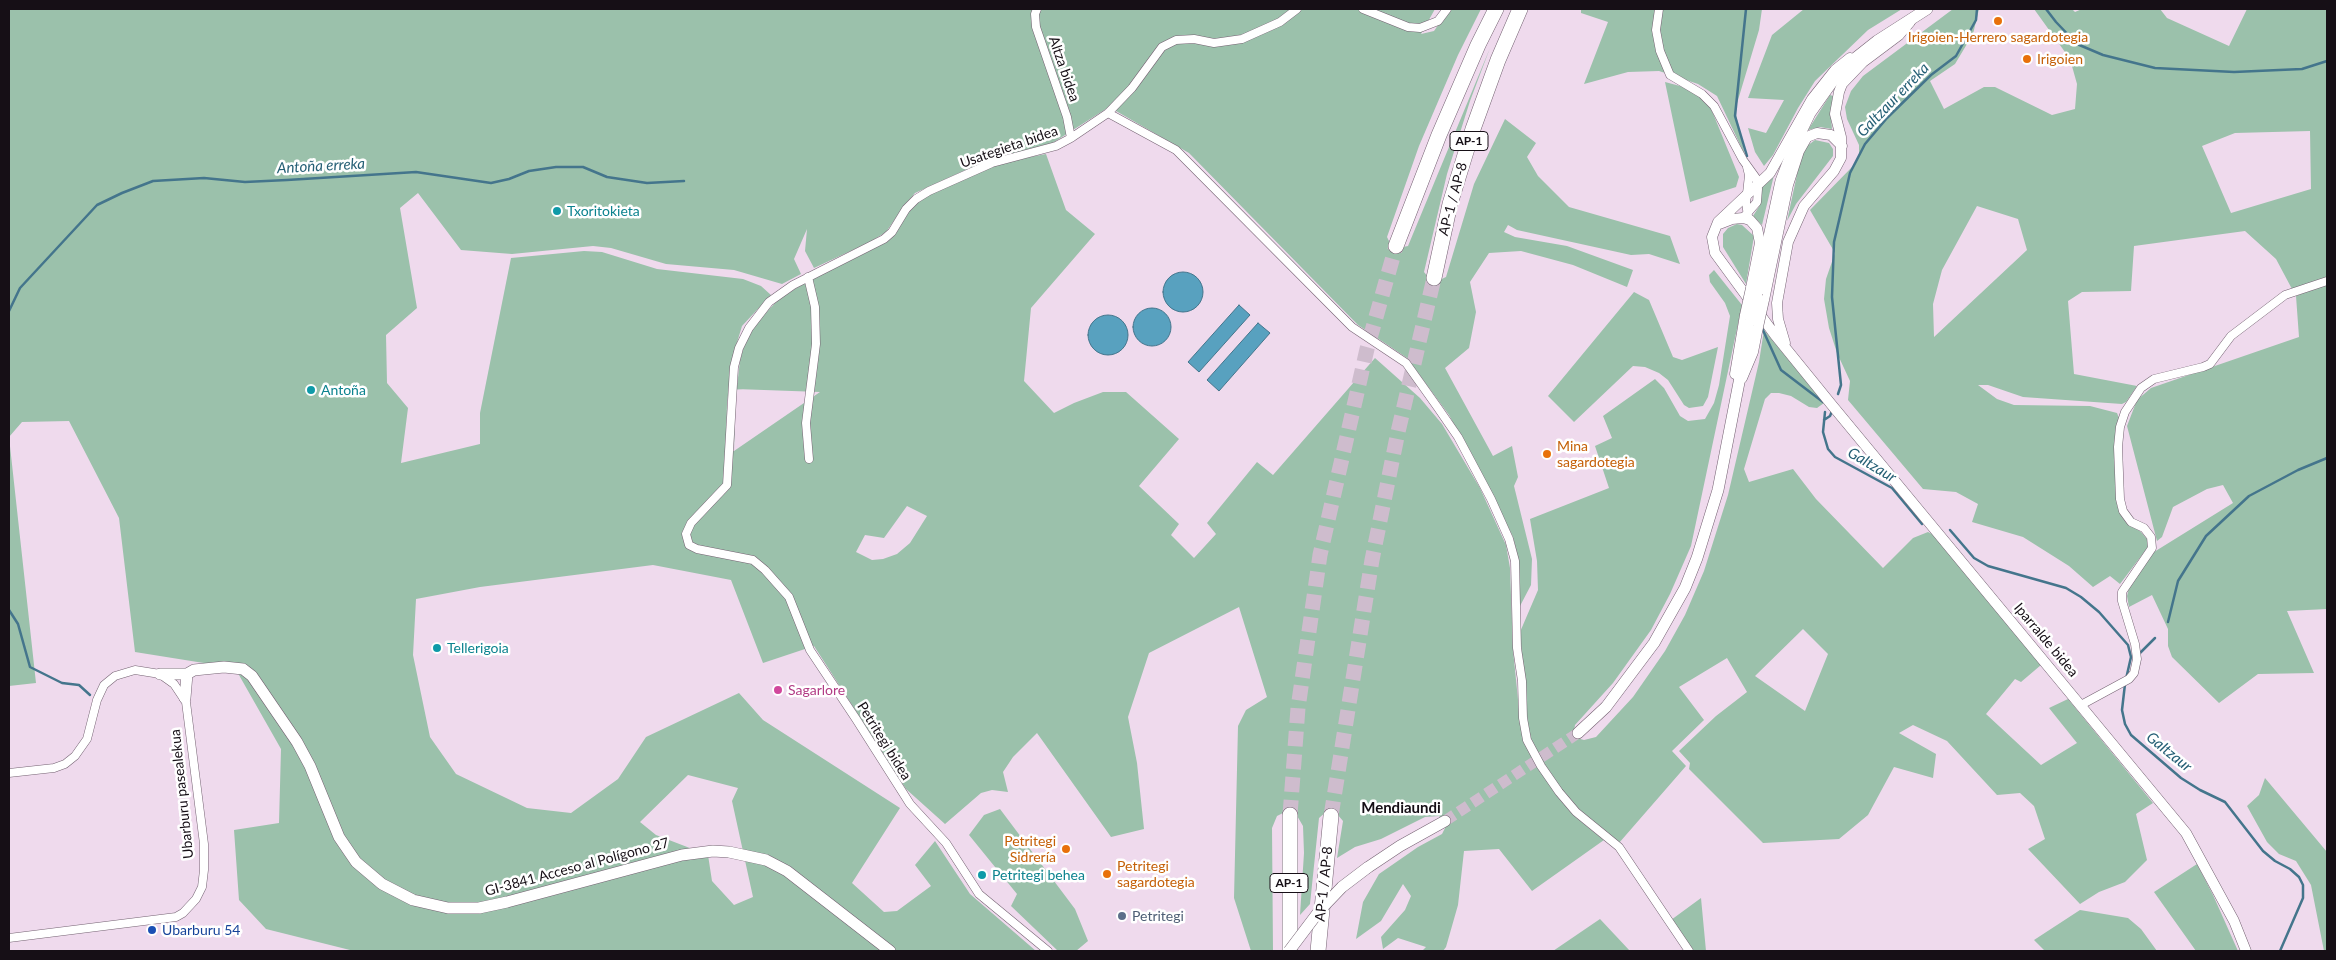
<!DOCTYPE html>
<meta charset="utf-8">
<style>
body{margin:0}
#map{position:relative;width:2336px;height:960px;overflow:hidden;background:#efdaed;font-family:Lato,sans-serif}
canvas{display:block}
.frame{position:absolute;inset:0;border:10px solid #160f16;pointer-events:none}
</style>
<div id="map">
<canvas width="2336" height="960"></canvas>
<div class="frame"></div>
</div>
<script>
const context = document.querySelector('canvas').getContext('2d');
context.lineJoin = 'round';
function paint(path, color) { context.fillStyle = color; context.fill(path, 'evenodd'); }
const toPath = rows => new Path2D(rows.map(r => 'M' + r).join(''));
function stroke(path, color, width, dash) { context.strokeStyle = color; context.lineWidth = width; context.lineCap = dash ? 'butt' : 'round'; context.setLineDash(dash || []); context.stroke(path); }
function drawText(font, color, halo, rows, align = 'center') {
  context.font = font + ' Lato,sans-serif'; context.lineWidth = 5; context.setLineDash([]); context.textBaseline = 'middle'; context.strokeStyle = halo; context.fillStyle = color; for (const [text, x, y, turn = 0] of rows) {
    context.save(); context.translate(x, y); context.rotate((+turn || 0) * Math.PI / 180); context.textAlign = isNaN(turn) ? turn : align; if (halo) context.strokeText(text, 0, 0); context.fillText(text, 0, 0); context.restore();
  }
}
const green = toPath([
 [9,9,1435,9,1421,34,1434,31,1449,9,1481,9,1458,55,1419,146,1387,237,1393,249,1408,246,1490,48,1470,101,1447,174,1424,272,1433,283,1446,277,1474,184,1505,119,1536,143,1527,157,1538,176,1569,207,1670,236,1680,264,1649,254,1631,255,1517,230,1508,225,1504,232,1515,237,1567,246,1633,270,1627,287,1573,265,1521,251,1489,253,1470,282,1476,312,1469,348,1445,368,1493,456,1512,446,1518,477,1514,486,1532,559,1531,585,1520,606,1519,562,1513,537,1449,415,1407,358,1358,325,1189,153,1109,107,1051,144,990,159,915,193,902,209,886,232,870,242,814,268,805,251,807,229,794,259,801,274,782,284,734,270,666,264,611,248,593,246,512,254,461,250,418,193,400,208,417,308,386,335,387,383,408,408,401,463,480,444,480,413,511,258,584,251,602,252,657,269,743,279,761,286,771,295,742,326,732,359,727,404,726,452,734,451,733,422,740,360,746,339,757,322,778,300,801,285,878,245,918,201,931,193,1003,162,1046,154,1066,210,1095,234,1031,308,1024,381,1054,413,1074,403,1103,392,1126,392,1179,439,1139,486,1179,524,1171,535,1194,558,1216,534,1207,523,1257,462,1273,475,1375,358,1420,398,1442,424,1480,488,1506,545,1510,568,1513,650,1520,719,1564,802,1583,823,1604,840,1532,891,1499,849,1464,851,1458,905,1446,947,1443,951,1422,951,1426,947,1398,938,1383,949,1381,937,1405,910,1411,896,1403,884,1381,921,1356,939,1363,902,1379,874,1418,847,1442,834,1447,824,1439,816,1425,817,1381,839,1355,847,1337,858,1343,821,1337,814,1326,812,1319,818,1310,904,1300,915,1304,853,1303,826,1296,814,1285,812,1277,816,1272,828,1273,951,1251,951,1234,898,1238,726,1246,710,1267,697,1239,607,1149,653,1128,717,1137,763,1144,829,1111,837,1037,733,1013,757,1003,772,1008,792,992,790,981,793,945,824,906,789,814,646,763,663,731,580,653,565,480,587,416,599,413,655,430,737,456,774,527,808,571,813,618,779,646,737,739,693,763,720,900,808,852,883,884,912,897,911,931,886,915,865,935,841,970,894,1036,951,354,951,266,929,239,900,234,830,279,823,281,749,235,668,135,652,119,518,69,421,22,422,9,437,36,683,9,686],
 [736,389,820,392,734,451],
 [907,506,927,516,910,543,897,554,883,559,872,560,856,552,865,535,884,538],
 [688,775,738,788,732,801,753,897,734,905,712,881,708,855,656,835,640,822],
 [1581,9,1762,9,1759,30,1735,110,1745,155,1717,96,1698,84,1659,71,1628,72,1584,84,1608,22,1581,13],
 [1804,9,1902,9,1868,30,1815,81,1798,108,1773,155,1764,166,1755,152,1748,128,1766,133,1784,100,1748,98,1772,35],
 [1953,9,1979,9,1973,34,1955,64,1930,81,1944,109,1984,87,1995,87,2052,115,2075,109,2077,84,2070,59,2034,9,2072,9,2075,12,2082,9,2160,9,2167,18,2229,46,2247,9,2327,9,2327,277,2315,283,2292,289,2276,259,2245,231,2134,246,2131,291,2082,292,2068,301,2074,374,2137,386,2126,402,2122,404,2023,397,1988,385,1978,385,1997,399,2014,405,2090,406,2117,413,2119,418,2116,456,2117,505,2121,515,2129,525,2140,531,2147,539,2148,547,2120,584,2110,576,2093,587,2069,566,2023,537,1972,522,1978,504,1956,492,1923,489,1848,400,1850,381,1837,353,1829,328,1824,299,1826,279,1835,253,1810,210,1853,166,1859,155,1859,145,1847,119,1845,107,1851,91,1863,76],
 [2310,131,2311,189,2231,213,2202,146,2235,133],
 [1977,206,2018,219,2027,250,1934,337,1933,304,1942,270],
 [1665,82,1680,86,1696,93,1710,106,1739,177,1736,187,1690,202],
 [1830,95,1833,96,1831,118,1832,129,1820,127,1808,130],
 [1815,140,1829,143,1833,149,1833,156,1796,204,1787,221,1801,156,1807,146],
 [1774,175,1762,225,1753,216,1760,205,1762,187],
 [1737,224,1742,225,1754,236,1746,284,1723,247,1723,234,1728,228],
 [1714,270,1742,305,1691,546,1670,594,1651,630,1613,683,1575,725,1573,737,1584,740,1596,737,1633,697,1665,651,1685,615,1704,571,1728,495,1759,362,1764,330,1824,403,1817,408,1809,407,1791,396,1779,393,1771,393,1765,399,1744,469,1749,482,1793,469,1816,499,1883,568,1913,538,1928,532,1934,535,2041,665,2021,682,2015,679,1986,714,2041,765,2077,743,2049,708,2068,699,2153,803,2136,814,2147,860,2125,882,2099,892,2080,904,2028,849,2045,839,2034,806,2020,793,1997,795,1947,741,1913,725,1899,733,1936,754,1933,778,1894,767,1868,815,1839,839,1763,843,1689,769,1690,763,1679,751,1716,716,1747,692,1727,658,1679,687,1704,720,1672,751,1686,766,1619,843,1580,811,1561,790,1543,763,1532,743,1528,727,1520,632,1538,590,1537,561,1530,519,1609,488,1595,446,1612,438,1603,416,1655,379,1664,388,1680,416,1688,421,1705,419,1714,403,1719,385,1730,316,1725,303,1710,282,1709,275],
 [1803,629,1828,654,1805,711,1755,676],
 [2327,283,2327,609,2287,611,2314,673,2258,674,2219,703,2172,657,2168,646,2168,629,2152,595,2129,607,2127,596,2129,588,2154,552,2233,503,2223,485,2207,489,2173,507,2162,537,2157,541,2127,426,2137,400,2151,388,2299,337,2296,296],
 [1634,292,1649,300,1673,357,1682,360,1718,347,1708,397,1703,406,1689,408,1684,405,1668,380,1659,373,1645,367,1633,366,1574,422,1548,396],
 [2265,778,2327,852,2327,951,2324,951,2311,885,2296,861,2279,854,2267,842,2247,806,2259,795],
 [1000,809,1075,909,1088,941,1076,951,1058,951,1011,906,1017,894,969,835,984,815],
 [2197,864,2213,895,2238,951,2196,951,2154,892],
 [1701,898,1706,951,1694,951,1671,920],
 [2080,910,2128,918,2141,929,2157,951,2045,951,2034,940],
 [1600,919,1630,951,1552,951,1553,951]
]);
const water = toPath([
 '1163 292a20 20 0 1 1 40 0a20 20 0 1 1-40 0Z',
 [1239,305,1250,315,1199,372,1188,362,1239,305],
 '1133 327a19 19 0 1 1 38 0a19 19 0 1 1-38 0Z',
 '1088 335a20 20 0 1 1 40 0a20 20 0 1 1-40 0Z',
 [1258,323,1270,333,1219,391,1207,380,1258,323]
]);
const stream = toPath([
 [1746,9,1735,116,1747,156],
 [2046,9,2056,22,2077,44,2103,55,2155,68,2234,72,2302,69,2327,61],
 [9,311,20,288,97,205,122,193,153,181,204,178,245,182,287,180,416,172,491,183,509,179,529,171,556,167,583,167,607,177,647,183,684,181],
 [1762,328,1781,370,1823,402],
 [1838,394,1841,385,1832,297,1834,242,1850,173,1865,144,1887,118,1931,75,1956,56,1976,20,1977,9],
 [1825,412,1823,432,1828,449,1835,457,1892,488,1922,524],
 [1824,420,1830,416,1832,411],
 [1950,530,1974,558,1988,566,2066,588,2081,597,2099,612,2128,645,2131,657,2126,679],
 [9,610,18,624,30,667,62,683,79,685,90,695],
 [2168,622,2178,581,2206,536,2249,496,2298,470,2327,458],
 [2140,653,2155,638],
 [2125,684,2122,710,2125,724,2131,735,2181,778,2200,790,2225,802,2263,851,2275,861,2290,869,2299,877,2303,885,2303,898,2280,951]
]);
const secondaryTunnel = toPath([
 [1445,821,1578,733]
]);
const motorwayTunnel = toPath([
 [1290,815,1298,708,1320,555,1367,349,1396,246],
 [1331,816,1372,560,1398,432,1434,278]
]);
const minor = toPath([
 [1037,9,1035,14,1036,27,1067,117,1071,138],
 [1363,9,1408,27,1420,28,1438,21,1447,9],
 [1659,9,1656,30,1660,51,1670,75,1702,94,1714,106,1743,160,1756,178,1758,189,1757,202,1743,218],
 [1108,113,1176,150,1352,327,1406,363,1438,408,1458,437,1491,499,1509,539,1515,561,1517,648,1522,681,1523,718,1527,740,1541,766,1559,792,1576,812,1619,847,1689,951],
 [1747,167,1749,175,1746,203,1748,216],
 [808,277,815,307,816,344,806,423,809,459],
 [2081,705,2129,679,2134,673,2137,659,2135,644,2122,601,2122,592,2152,548,2151,537,2144,528,2131,522,2123,511,2120,499,2118,447,2120,427,2125,412,2141,388,2154,379,2203,367,2210,364,2231,336,2285,295,2327,281],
 [9,773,54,768,65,764,75,756,87,739,97,700,104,685,115,676,135,670,160,674,174,684,186,702,204,844,204,870,202,887,196,899,183,913,176,917,9,938],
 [1048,951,979,894,946,843,910,804,856,719,810,650,789,597,765,570,753,560,697,549,689,545,686,534,691,523,727,485,734,367,739,348,749,328,769,302,793,285,884,239,892,232,906,209,916,199,929,191,992,163,1056,146,1071,138,1108,113,1132,88,1162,47,1176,40,1194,39,1214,43,1242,39,1280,22,1297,9]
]);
const tertiary = toPath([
 [1850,58,1835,70,1812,99,1770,173,1718,222,1712,237,1715,253,1775,335,1831,404,2186,833,2234,921,2246,951],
 [1719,224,1732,219,1743,218,1750,220,1757,228,1760,243,1751,288],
 [1764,300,1788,185,1799,151,1807,137,1817,133,1831,135,1842,146],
 [1785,343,1778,319,1777,303,1788,242,1804,206,1834,171,1841,158,1841,137,1835,114,1839,92,1842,84,1863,62,1899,35,1910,22],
 [1735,374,1745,315],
 [1742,378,1753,352,1758,327]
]);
const secondary = toPath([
 [1757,293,1781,181,1795,144,1810,113,1832,82,1853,60,1877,41,1927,9],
 [160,674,187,674,194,670,224,667,243,669,252,676,297,742,310,766,339,837,356,862,382,884,413,900,448,908,479,908,507,902,682,855,713,851,729,852,766,860,787,871,890,951],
 [185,698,187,674],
 [1578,733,1606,707,1654,643,1685,588,1697,558,1718,490,1751,321],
 [1367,868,1400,846,1445,821]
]);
const motorway = toPath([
 [1396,246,1439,135,1478,45,1496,9],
 [1434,278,1450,204,1473,129,1498,60,1520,9],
 [1290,815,1290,951],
 [1318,951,1331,816]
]);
const tertiaryBridge = toPath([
 [1745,315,1751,288],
 [1758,327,1764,300]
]);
const secondaryBridge = toPath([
 [1751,321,1757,293],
 [1289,951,1320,910,1342,887,1367,868]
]);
const markers = [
 [1998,21,5,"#e8710a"],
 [2027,59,5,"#e8710a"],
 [557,211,5,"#0f9aa8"],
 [311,390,5,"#0f9aa8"],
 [1547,454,5,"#e8710a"],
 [437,648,5,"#0f9aa8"],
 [778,690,5,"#d1479c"],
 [1066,849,5,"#e8710a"],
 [1107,874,5,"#e8710a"],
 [982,875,5,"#0f9aa8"],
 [1122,916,5,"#5c6f8a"],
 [152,930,5,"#1a4fb4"]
];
const shields = [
 [1469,141,38],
 [1289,883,38]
];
const shieldNames = [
 ["AP-1",1469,141],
 ["AP-1",1289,883]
];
const foodNames = [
 ["Irigoien-Herrero sagardotegia",1998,37,"center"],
 ["Irigoien",2037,59],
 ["Mina",1557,446],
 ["sagardotegia",1557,462],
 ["Petritegi",1056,841,"right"],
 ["Sidrería",1056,857,"right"],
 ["Petritegi",1117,866],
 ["sagardotegia",1117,882]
];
const streetNames = [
 ["Altza bidea",1064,69,71],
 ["Usategieta bidea",1009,147,-19],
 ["AP-1 / AP-8",1453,199,-75],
 ["Iparralde bidea",2046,640,50],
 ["Petritegi bidea",884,741,58],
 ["Ubarburu pasealekua",182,794,-96],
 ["GI-3841 Acceso al Polígono 27",577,867,-15],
 ["AP-1 / AP-8",1324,884,-84]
];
const cultureNames = [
 ["Txoritokieta",567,211],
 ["Antoña",321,390],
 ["Tellerigoia",447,648],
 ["Petritegi behea",992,875]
];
const hotelNames = [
 ["Sagarlore",788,690]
];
const serviceNames = [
 ["Petritegi",1132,916]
];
const transitNames = [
 ["Ubarburu 54",162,930]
];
const waterNames = [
 ["Galtzaur erreka",1893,100,-46],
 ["Antoña erreka",321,166,-3],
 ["Galtzaur",1872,465,31],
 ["Galtzaur",2169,752,39]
];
const neighbourhoodNames = [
 ["Mendiaundi",1401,808]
];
paint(green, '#9bc1ab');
paint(water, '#58a1bf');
stroke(water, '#44758c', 1);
stroke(stream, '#44758c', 2.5);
stroke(secondaryTunnel, '#cebccd', 11, [11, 5.5]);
stroke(motorwayTunnel, '#cebccd', 15, [15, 8]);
stroke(minor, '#746272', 9);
stroke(tertiary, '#746272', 11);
stroke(secondary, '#746272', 12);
stroke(motorway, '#746272', 16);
stroke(minor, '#fff', 8);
stroke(tertiary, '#fff', 10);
stroke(secondary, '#fff', 11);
stroke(motorway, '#fff', 15);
stroke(tertiaryBridge, '#746272', 11, []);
stroke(secondaryBridge, '#746272', 12, []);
stroke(tertiaryBridge, '#fff', 10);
stroke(secondaryBridge, '#fff', 11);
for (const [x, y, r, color] of markers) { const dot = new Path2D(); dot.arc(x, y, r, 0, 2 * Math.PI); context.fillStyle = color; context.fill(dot); stroke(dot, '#fff', 2); }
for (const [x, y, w] of shields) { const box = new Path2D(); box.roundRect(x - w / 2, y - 9.5, w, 19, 4); context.fillStyle = '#fff'; context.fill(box); stroke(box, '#160f16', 1); }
drawText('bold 12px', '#160f16', null, shieldNames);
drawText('14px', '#c56008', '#fff', foodNames, 'left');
drawText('14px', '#160f16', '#fff', streetNames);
drawText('14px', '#0d838f', '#fff', cultureNames, 'left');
drawText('14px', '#b23c85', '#fff', hotelNames, 'left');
drawText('14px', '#4e5e75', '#fff', serviceNames, 'left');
drawText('14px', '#164399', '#fff', transitNames, 'left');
drawText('italic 15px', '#255f75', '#fff', waterNames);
drawText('bold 15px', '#160f16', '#fff', neighbourhoodNames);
</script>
